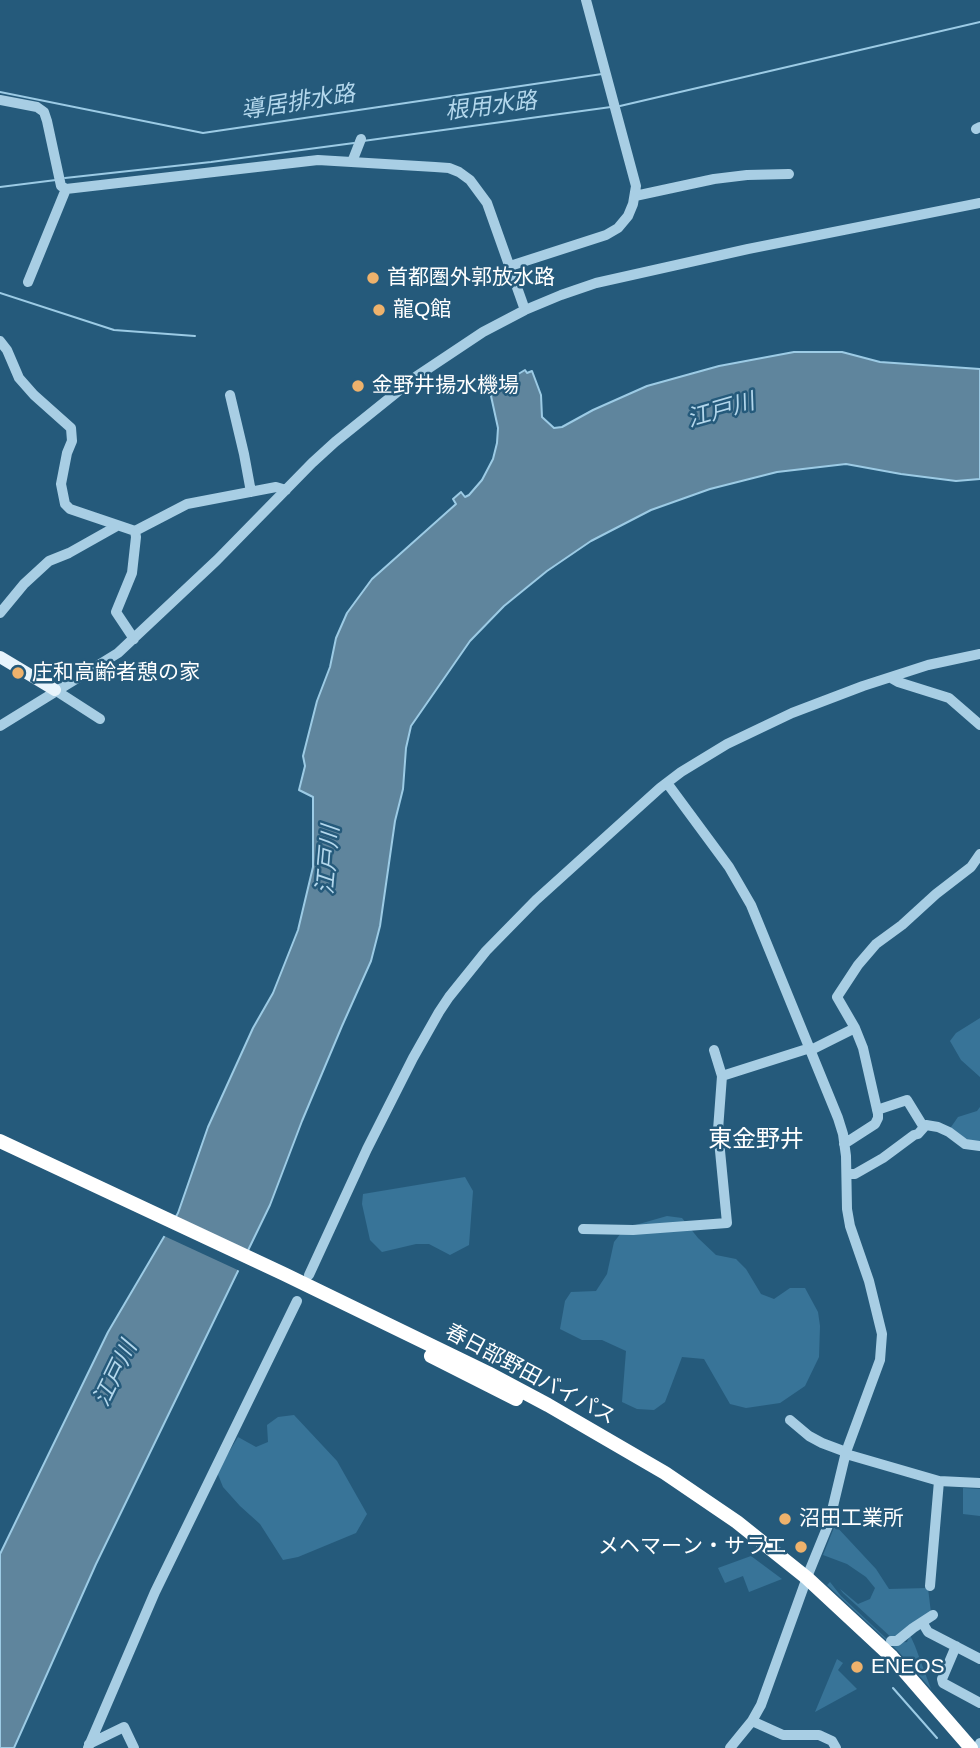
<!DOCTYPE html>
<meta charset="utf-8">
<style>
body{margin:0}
canvas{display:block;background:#255a7b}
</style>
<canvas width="980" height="1748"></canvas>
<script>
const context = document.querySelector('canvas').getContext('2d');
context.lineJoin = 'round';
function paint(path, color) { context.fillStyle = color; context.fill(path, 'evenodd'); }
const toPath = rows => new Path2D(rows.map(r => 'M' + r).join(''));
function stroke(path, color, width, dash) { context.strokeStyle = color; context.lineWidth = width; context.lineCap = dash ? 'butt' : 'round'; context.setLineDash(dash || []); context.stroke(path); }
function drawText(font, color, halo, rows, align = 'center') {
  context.font = font + ' Arial,"Noto Sans JP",sans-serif'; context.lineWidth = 5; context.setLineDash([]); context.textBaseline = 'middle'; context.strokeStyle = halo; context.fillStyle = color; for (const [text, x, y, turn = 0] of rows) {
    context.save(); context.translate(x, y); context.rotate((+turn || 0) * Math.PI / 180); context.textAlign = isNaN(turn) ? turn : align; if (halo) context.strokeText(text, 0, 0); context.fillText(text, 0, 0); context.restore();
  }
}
const green = toPath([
 [980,1018,980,1077,961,1060,950,1041,956,1033],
 [980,1107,980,1144,973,1144,949,1130,958,1117,977,1111],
 [465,1177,473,1191,469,1245,450,1255,429,1244,416,1244,382,1252,370,1240,362,1204,363,1194],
 [667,1216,682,1218,698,1238,716,1255,736,1259,746,1269,761,1294,774,1299,790,1288,805,1288,818,1312,820,1326,819,1357,805,1386,780,1403,746,1408,730,1404,704,1359,682,1357,665,1402,654,1410,637,1409,622,1402,626,1351,602,1340,582,1340,560,1329,565,1301,571,1292,596,1291,607,1274,614,1242,625,1228],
 [294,1415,337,1461,367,1514,356,1533,298,1557,283,1560,260,1524,240,1506,223,1487,217,1472,238,1437,256,1447,268,1442,267,1425,278,1417],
 [963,1488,980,1489,980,1516,963,1514],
 [835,1525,876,1569,889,1589,928,1588,931,1613,893,1639,843,1593,840,1589,858,1604,870,1599,875,1588,866,1577,847,1564,823,1555],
 [751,1556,782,1579,749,1592,743,1576,725,1583,718,1568],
 [830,1582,841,1596,889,1641,894,1643,907,1642,910,1635,915,1646,931,1689,898,1651,827,1585],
 [837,1659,843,1663,838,1670,857,1689,815,1712]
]);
const water = toPath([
 [794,352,842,352,880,362,980,369,980,479,956,481,901,474,846,464,777,472,710,489,651,510,591,541,547,571,504,606,470,641,411,726,406,748,403,789,395,821,380,926,371,961,342,1026,302,1121,270,1205,96,1564,14,1748,0,1748,0,1554,108,1332,178,1213,208,1127,253,1028,273,993,298,930,313,867,313,797,299,790,305,766,303,756,317,701,330,667,336,638,347,613,372,579,456,504,453,499,461,492,465,497,469,495,482,480,493,459,497,443,498,428,491,396,495,393,493,389,525,370,527,373,532,371,541,395,542,417,554,428,562,427,593,410,647,386,719,366,794,352]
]);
const pier = toPath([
 [173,1215,252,1252,242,1272,162,1235]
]);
const stream = toPath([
 [0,92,203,133,602,74],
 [620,106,980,22],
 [363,141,611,107],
 [65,178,211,162,354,143],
 [0,187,56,180],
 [0,293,114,330,195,336],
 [893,1688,937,1738]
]);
const minor = toPath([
 [0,100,37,107,44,112,47,121,61,186,66,189,318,160,435,167,449,168,459,172,470,180,487,203,525,310],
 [976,129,980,127],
 [352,162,361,139],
 [635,196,714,179,747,175,789,174],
 [510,266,606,235,618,228,628,216,633,204,636,186,586,0],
 [28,282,66,189],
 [0,341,7,350,19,378,34,395,71,428,72,441,67,453,61,484,65,504,70,509,135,531,187,504,276,487,286,490],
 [230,395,244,454,251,492],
 [0,613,24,584,49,561,69,553,117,526],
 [134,639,116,612,132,573,136,537,135,531],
 [891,678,898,682,949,698,980,725],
 [55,690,100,719],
 [0,726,118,653,217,560,312,463,335,442,417,376,483,332,525,310,561,295,596,283,748,249,980,203],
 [667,783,729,867,751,905,838,1118,843,1134,846,1156,847,1209,850,1226,869,1281,882,1334,880,1360,846,1452,829,1523,809,1572,761,1705,752,1721,730,1748],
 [811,1050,855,1028],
 [722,1076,810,1048],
 [877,1110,907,1100,923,1126],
 [844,1144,875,1124,878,1118,878,1114,863,1048,855,1028,837,997,858,965,876,944,902,925,936,894,971,867,980,854],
 [847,1174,855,1174,883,1158,914,1135,918,1134,926,1125,938,1127,949,1132,965,1144,980,1146],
 [583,1229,633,1230,727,1223,718,1130,722,1076,714,1050],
 [309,1275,367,1149,413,1058,439,1012,449,997,486,951,536,900,660,788,681,772,727,744,792,713,863,686,928,665,980,654],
 [790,1420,809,1436,822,1443,846,1452],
 [846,1454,939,1481,980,1483],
 [930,1586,939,1481],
 [922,1622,928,1632,980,1659],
 [891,1641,897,1641,913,1628,933,1615],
 [956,1646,942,1679,943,1683,980,1703],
 [752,1721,783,1735,819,1735,832,1741,836,1748],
 [89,1744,124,1727,134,1748],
 [88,1748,155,1592,297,1301],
 [978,1748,980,1743]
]);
const major = toPath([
 [0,657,55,690]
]);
const highway = toPath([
 [0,1141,284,1274,488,1373,548,1405,665,1473,737,1522,807,1578,892,1657,971,1748],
 [431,1356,516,1399]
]);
const markers = [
 [373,278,7,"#eeb26c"],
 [379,310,7,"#eeb26c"],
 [358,386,7,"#eeb26c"],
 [18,673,7,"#eeb26c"],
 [785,1519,7,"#eeb26c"],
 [801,1547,7,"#eeb26c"],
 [857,1667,7,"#eeb26c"]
];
const poiNames = [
 ["首都圏外郭放水路",387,278],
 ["龍Q館",393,310],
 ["金野井揚水機場",372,386],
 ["庄和高齢者憩の家",32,673],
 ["沼田工業所",799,1519],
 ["メヘマーン・サラエ",787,1547,"right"],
 ["ENEOS",871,1667]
];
const streetNames = [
 ["春日部野田バイパス",530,1375,28]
];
const waterNames = [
 ["導居排水路",298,103,-9],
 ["根用水路",491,107,-7],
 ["江戸川",721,411,-16],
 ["江戸川",329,860,-85],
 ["江戸川",116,1374,-64]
];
const quarterNames = [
 ["東金野井",756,1140]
];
paint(green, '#387498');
paint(water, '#5f859d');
stroke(water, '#9ccbe5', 2);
paint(pier, '#255a7b');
stroke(stream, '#9ccbe5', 2);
stroke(minor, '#a8cee4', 10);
stroke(major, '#e8f4fc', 12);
stroke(highway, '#fff', 14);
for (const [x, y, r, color] of markers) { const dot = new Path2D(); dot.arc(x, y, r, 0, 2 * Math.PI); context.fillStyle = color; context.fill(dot); stroke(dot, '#255a7b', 2.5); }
drawText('21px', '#fff', '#255a7b', poiNames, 'left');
drawText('21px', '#fff', '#255a7b', streetNames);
drawText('italic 23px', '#b3d7ec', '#255a7b', waterNames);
drawText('24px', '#fff', '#255a7b', quarterNames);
</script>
